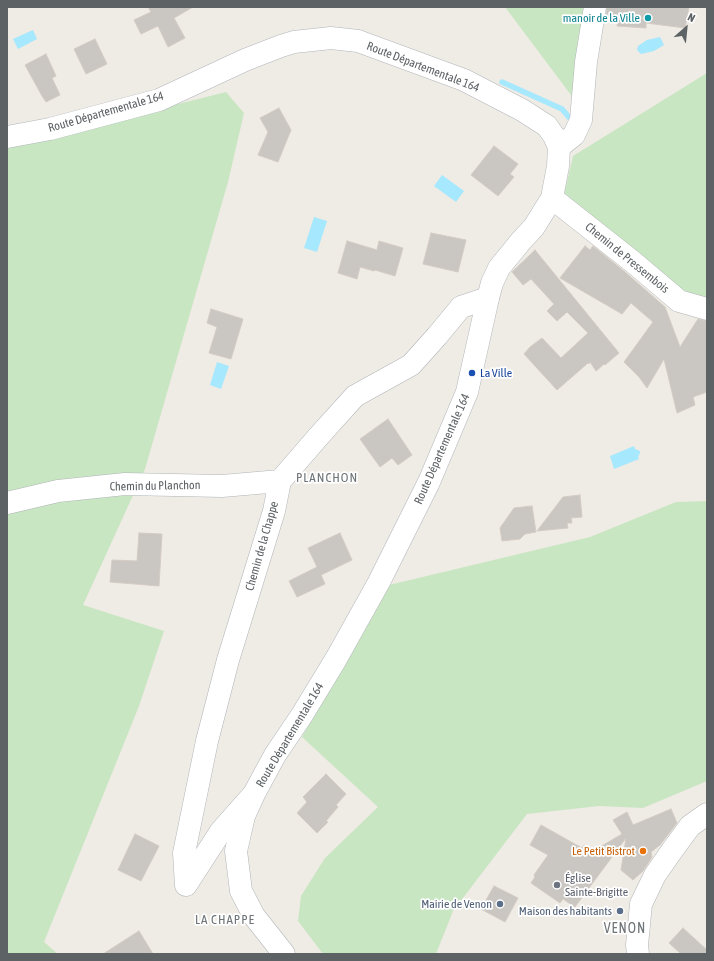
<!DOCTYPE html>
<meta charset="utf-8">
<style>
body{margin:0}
#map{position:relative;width:714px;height:961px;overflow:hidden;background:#efebe5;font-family:"Asap Condensed",sans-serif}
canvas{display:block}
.frame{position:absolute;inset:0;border:8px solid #5d6265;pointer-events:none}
.north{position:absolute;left:666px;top:8px;width:40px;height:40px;-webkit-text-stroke:3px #fff;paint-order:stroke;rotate:27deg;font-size:11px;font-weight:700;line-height:16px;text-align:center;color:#5d6265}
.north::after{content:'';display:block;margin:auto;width:14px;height:18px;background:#5d6265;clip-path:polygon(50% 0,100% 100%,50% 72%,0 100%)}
</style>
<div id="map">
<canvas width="714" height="961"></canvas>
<div class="frame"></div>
<div class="north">N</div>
</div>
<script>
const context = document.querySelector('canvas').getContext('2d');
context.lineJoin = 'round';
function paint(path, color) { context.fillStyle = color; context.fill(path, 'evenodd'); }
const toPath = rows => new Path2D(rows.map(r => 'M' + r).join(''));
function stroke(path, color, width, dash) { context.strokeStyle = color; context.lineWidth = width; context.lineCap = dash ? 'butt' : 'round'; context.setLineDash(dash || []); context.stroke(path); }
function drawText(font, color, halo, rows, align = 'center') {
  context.font = font + ' "Asap Condensed",sans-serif'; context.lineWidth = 3.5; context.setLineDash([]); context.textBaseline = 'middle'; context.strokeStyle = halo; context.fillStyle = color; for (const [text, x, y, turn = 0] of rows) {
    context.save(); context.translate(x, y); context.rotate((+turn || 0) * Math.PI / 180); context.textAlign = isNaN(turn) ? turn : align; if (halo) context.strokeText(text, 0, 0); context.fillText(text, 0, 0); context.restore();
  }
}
const green = toPath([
 [505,7,588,7,577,103],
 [707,73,707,299,691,295,661,277,563,199,573,156],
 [226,92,244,113,228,182,145,469,83,605,164,631,139,706,44,942,58,954,7,954,7,147],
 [707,501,707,781,643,808,599,806,527,814,453,911,436,954,323,954,298,921,301,896,325,858,378,807,302,737,389,585,590,537,676,502]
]);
const water = toPath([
 [33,30,37,39,18,49,13,39],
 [660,37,664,45,654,51,641,54,637,50,638,46,647,40],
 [442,175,464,191,456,202,434,186],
 [314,217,327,221,317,252,304,248],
 [217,362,229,366,221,389,210,385],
 [634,446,635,449,640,451,640,453,638,457,639,459,614,469,610,456]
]);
const stream = toPath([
 [502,82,562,109,573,122]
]);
const building = toPath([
 [148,7,193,7,174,18,185,38,168,47,158,26,141,34,134,20,151,12,148,7],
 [607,7,689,7,685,28,646,23,646,28,617,26,618,20,606,18,607,7],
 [95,39,107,64,86,74,74,49,95,39],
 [46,54,56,76,52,78,60,95,46,102,42,96,25,65,46,54],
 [279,108,291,130,278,162,258,155,268,132,260,118,279,108],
 [494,146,518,164,510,174,514,177,498,196,471,175,494,146],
 [431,233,466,240,458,272,423,264,431,233],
 [347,241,377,250,379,241,403,248,395,276,375,270,374,271,360,267,357,279,338,273,347,241],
 [585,246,590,250,593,246,625,272,665,307,680,347,698,319,707,321,707,392,693,397,695,405,677,413,664,359,647,388,639,377,624,362,653,322,631,303,622,314,560,278,585,246],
 [535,250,619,353,605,365,604,364,596,371,590,362,589,364,588,363,557,390,524,354,530,347,542,338,561,358,588,333,567,312,557,321,547,311,554,304,531,279,523,285,512,272,535,250],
 [211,309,243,319,231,359,209,353,217,327,207,323,211,309],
 [388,419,412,455,398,465,392,458,380,467,360,439,388,419],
 [580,495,582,517,571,518,572,523,567,523,568,528,537,531,563,497,580,495],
 [532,506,536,532,525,534,520,539,502,541,500,528,514,508,532,506],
 [139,533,162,534,159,586,110,582,112,560,137,561,139,533],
 [340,533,352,560,321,575,325,584,297,597,289,581,317,567,308,548,340,533],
 [326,774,346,794,336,805,338,807,326,821,328,822,317,833,297,813,307,802,303,797,326,774],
 [671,809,677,823,660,845,651,852,652,857,643,871,633,880,621,870,626,838,575,907,563,899,560,903,531,883,535,877,534,875,548,855,530,845,541,825,582,848,584,845,593,851,622,834,613,820,627,812,633,825,671,809],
 [135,834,159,846,141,881,118,870,135,834],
 [494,886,518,898,505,922,481,909,494,886],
 [683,928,707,950,707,954,681,954,669,943,683,928],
 [139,931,153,954,103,954,128,938,139,931]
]);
const street = toPath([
 [559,147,574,135,581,120,586,62,595,7],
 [552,198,633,262,679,301,707,309],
 [7,503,58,491,125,484,222,486,280,481],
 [186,885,184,853,207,741,228,660,274,511,280,481,318,437,355,396,411,365,437,336,461,307,488,298],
 [186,885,221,831,252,796],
 [638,954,637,945,641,904,655,875,671,852,690,826,707,814]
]);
const secondary = toPath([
 [7,137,50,129,159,100,245,60,281,46,294,42,331,38,358,41,464,80,522,110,547,126,554,136,559,147,558,166,552,198,534,227,521,241,499,268,492,283,488,298,467,392,429,482,379,582,336,659,302,715,275,755,255,792,244,816,236,851,241,891,254,916,284,954]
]);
const markers = [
 [648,18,4,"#0f9aa8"],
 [472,373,4,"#1a4fb4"],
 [643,851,4,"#e8710a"],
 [557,885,4,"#6b7280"],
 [500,904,4,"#5c6f8a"],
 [620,911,4,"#5c6f8a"]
];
const cultureNames = [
 ["manoir de la Ville",640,18]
];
const streetNames = [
 ["Route Départementale 164",423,67,21],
 ["Route Départementale 164",106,112,-16],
 ["Chemin de Pressembois",627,258,39],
 ["Route Départementale 164",442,449,-66],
 ["Chemin du Planchon",155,486,-1],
 ["Chemin de la Chappe",262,546,-74],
 ["Route Départementale 164",290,735,-59]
];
const transitNames = [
 ["La Ville",480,373]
];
const foodNames = [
 ["Le Petit Bistrot",635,851]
];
const worshipNames = [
 ["Église",565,878],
 ["Sainte-Brigitte",565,892]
];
const serviceNames = [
 ["Mairie de Venon",492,904],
 ["Maison des habitants",612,911]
];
const neighbourhoodNames = [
 ["PLANCHON",327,478],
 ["LA CHAPPE",225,920]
];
const quarterNames = [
 ["VENON",625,929]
];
paint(green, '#c9e6c2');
paint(water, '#a6e8fe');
stroke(stream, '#a6e8fe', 5.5);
paint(building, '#cac6c2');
stroke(building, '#d4ccc3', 1);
stroke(street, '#b0b4b7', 23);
stroke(secondary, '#b1b6ba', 23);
stroke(street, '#fff', 22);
stroke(secondary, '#fff', 22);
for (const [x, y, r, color] of markers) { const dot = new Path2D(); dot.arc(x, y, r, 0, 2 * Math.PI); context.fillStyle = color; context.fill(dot); stroke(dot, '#fff', 1.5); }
drawText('12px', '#0d838f', '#fff', cultureNames, 'right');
drawText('12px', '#5d6265', '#fff', streetNames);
drawText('12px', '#164399', '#fff', transitNames, 'left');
drawText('12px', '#c56008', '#fff', foodNames, 'right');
drawText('12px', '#5b616d', '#fff', worshipNames, 'left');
drawText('12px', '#4e5e75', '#fff', serviceNames, 'right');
context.letterSpacing = '1px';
drawText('13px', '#6e7477', '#fff', neighbourhoodNames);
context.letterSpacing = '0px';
context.letterSpacing = '1px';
drawText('14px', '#6e7477', '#fff', quarterNames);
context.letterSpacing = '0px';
</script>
